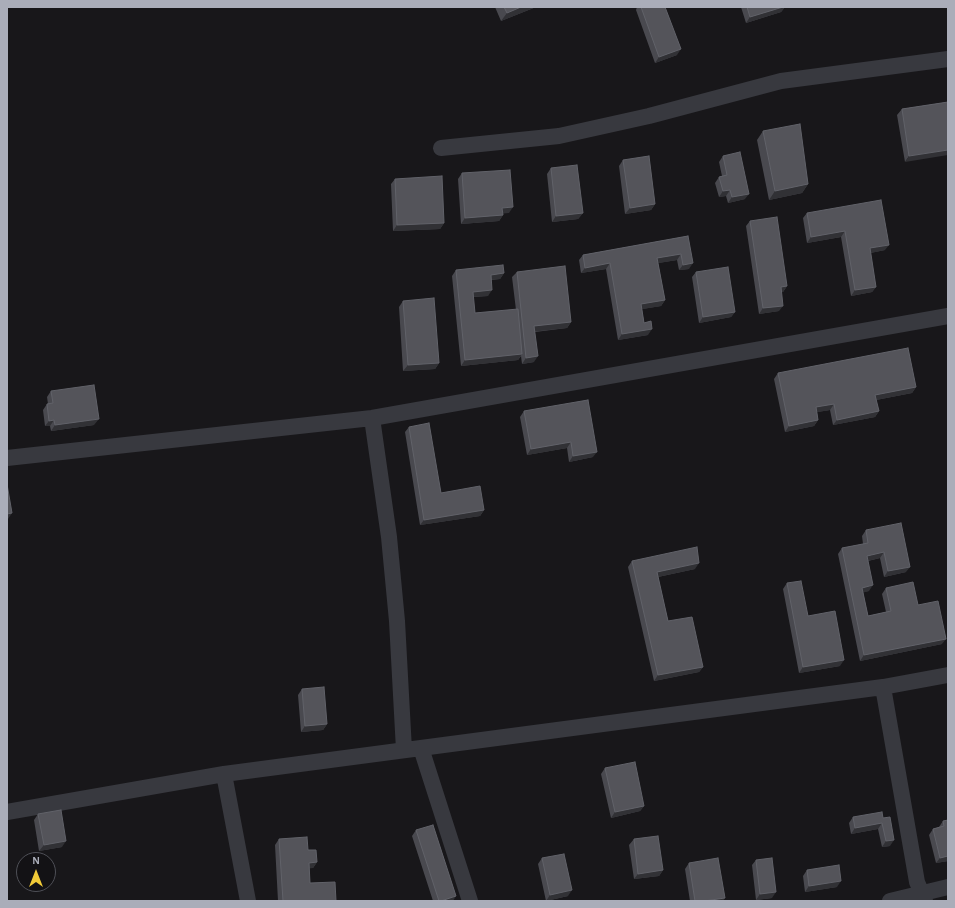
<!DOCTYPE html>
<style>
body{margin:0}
#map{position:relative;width:955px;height:908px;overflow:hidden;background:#18171a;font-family:"Alegreya Sans",sans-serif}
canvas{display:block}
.frame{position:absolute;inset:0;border:8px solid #aaadb9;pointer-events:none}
.north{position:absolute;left:16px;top:852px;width:40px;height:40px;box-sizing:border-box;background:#131215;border:1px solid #4f5057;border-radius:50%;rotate:0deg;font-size:11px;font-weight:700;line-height:16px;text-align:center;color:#aaadb9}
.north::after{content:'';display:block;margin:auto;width:14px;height:18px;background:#f1ca38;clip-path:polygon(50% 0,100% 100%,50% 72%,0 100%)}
</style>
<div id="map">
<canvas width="955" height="908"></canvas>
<div class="frame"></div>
<div class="north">N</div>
</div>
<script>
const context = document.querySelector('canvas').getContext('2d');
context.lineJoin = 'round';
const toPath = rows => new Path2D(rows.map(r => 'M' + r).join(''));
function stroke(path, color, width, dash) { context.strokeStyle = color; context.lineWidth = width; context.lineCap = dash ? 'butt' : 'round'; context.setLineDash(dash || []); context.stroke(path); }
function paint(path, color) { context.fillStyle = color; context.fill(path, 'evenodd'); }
const street = toPath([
 [441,148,559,136,649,116,781,81,948,59],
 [372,418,389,537,397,621,404,750],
 [7,458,372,418,948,316],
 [421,748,470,901],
 [224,774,248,901],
 [7,812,224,774,883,687],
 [890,901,948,887],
 [925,901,917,882,883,687,948,675]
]);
const wall = toPath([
 [495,7,536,7,501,21],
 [637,7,641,7,677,55,655,63,636,10],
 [741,7,785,7,781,12,746,23],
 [948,102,905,162,897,115,902,109],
 [763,131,808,184,802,193,769,200,757,140],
 [723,156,745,199,728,203,726,196,719,197,715,183,719,177,722,176,719,162],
 [623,160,655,204,651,210,625,214,619,166],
 [551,168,583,213,578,219,552,222,547,174],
 [462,173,509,213,503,213,503,215,499,221,461,224,458,179],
 [395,179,444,223,440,229,393,231,391,184],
 [807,213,885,250,870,253,876,287,872,292,851,296,841,237,807,243,803,218],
 [750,221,787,286,783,292,781,292,779,311,759,314,746,226],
 [688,236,689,269,679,270,677,260,658,263,665,300,661,306,642,309,644,323,648,335,618,340,606,269,581,273,579,260,583,255],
 [456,270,504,273,500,279,491,280,488,296,473,297,475,313,516,310,512,277,517,272,571,322,567,328,535,332,534,362,522,364,521,356,518,360,461,366,452,276],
 [696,272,735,312,731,317,699,323,692,277],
 [403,301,439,363,435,369,403,371,399,307],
 [778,373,916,387,912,393,876,400,879,411,875,417,833,425,830,410,817,412,818,420,814,426,785,432,774,379],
 [51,391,94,425,51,431,50,426,45,426,43,410,47,404,48,404,47,397],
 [524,411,593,457,569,462,567,448,527,455,520,417],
 [409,427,441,493,484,510,480,516,420,525,405,432],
 [866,530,906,572,884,577,880,558,868,561,869,591,863,592,868,616,886,612,882,594,886,588,918,605,942,644,860,661,838,554,842,548,863,544,862,536],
 [632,561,695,569,658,577,668,621,703,667,699,672,654,681,628,567],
 [787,583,808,616,840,666,799,673,783,589],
 [302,689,327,724,323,730,301,732,298,695],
 [605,768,644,806,640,811,611,818,601,774],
 [38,814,62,847,39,851,34,820],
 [853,817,883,818,890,846,882,847,878,829,851,834,849,823],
 [948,820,948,861,936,863,929,835,933,829,939,827,943,821],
 [416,830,453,901,433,901,412,836],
 [279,839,308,850,317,862,313,868,309,868,310,883,336,901,278,901,275,845],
 [634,839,663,870,659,876,634,879,629,845],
 [542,858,568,896,546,901,538,864],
 [756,860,772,898,756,900,752,865],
 [689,863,723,901,690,901,685,869],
 [807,870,837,887,805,892,803,876]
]);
const shadedWall = toPath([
 [521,7,536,7,501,21,507,13],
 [783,7,785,7,781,12,746,23,750,17],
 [681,49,677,55,655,63,659,57],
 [948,150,948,155,905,162,909,156],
 [808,184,802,193,769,200,775,191],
 [730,190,726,196,719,197,723,191],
 [749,194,745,199,728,203,732,197],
 [655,204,651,210,625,214,630,208],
 [513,207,509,213,498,214,502,208],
 [583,213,578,219,552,222,556,216],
 [503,215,499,221,461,224,465,218],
 [444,223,440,229,393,231,397,225],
 [845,231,841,237,807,243,811,237],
 [889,245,885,250,866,254,870,248],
 [681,254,677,260,653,264,657,258],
 [610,263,606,269,581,273,585,268],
 [693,263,689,269,679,270,683,265],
 [504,273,500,279,487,280,491,275],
 [787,286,783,292,777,293,781,287],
 [876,287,872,292,851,296,855,290],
 [492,290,488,296,469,297,473,292],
 [665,300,661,306,637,310,641,304],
 [783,306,779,311,759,314,763,308],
 [735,312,731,317,699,323,703,317],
 [571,322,567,328,530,332,534,326],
 [652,329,648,335,618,340,622,334],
 [522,354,518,360,461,366,465,360],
 [538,356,534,362,522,364,526,358],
 [439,363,435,369,403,371,408,365],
 [916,387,912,393,871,401,875,395],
 [834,404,830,410,812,413,816,407],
 [879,411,875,417,833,425,837,420],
 [99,419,94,425,51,431,55,425],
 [54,420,50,426,45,426,49,421],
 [818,420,814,426,785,432,789,426],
 [571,442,567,448,527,455,531,449],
 [597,452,593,457,569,462,573,456],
 [484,510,480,516,420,525,424,520],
 [12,513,8,519,7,519,7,514],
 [884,552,880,558,863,562,867,556],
 [699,563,695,569,653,578,657,572],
 [910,567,906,572,884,577,888,571],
 [873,585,869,591,858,594,862,588],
 [946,639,942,644,860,661,864,655],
 [844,660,840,666,799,673,803,667],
 [703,667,699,672,654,681,658,675],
 [327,724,323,730,301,732,305,726],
 [644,806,640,811,611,818,615,812],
 [882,823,878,829,851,834,855,828],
 [894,840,890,846,882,847,886,841],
 [66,841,62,847,39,851,44,845],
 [948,856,948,861,936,863,940,858],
 [317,862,313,868,305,869,309,863],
 [663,870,659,876,634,879,638,874],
 [841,881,837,887,805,892,809,886],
 [572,890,568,896,546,901,550,895],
 [776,892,772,898,756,900,760,894],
 [456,896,453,901,441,901],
 [725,898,723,901,704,901]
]);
const building = toPath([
 [504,7,521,7,507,13,504,7],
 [641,7,665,7,681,49,659,57,641,7],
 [747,7,783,7,750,17,747,7],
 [948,102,948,150,909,156,902,109,948,102],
 [800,124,808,184,775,191,763,131,800,124],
 [740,152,749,194,732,197,730,190,723,191,719,177,727,175,723,156,740,152],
 [649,156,655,204,630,208,623,160,649,156],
 [577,165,583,213,556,216,551,168,577,165],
 [510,170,513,207,502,208,503,215,465,218,462,173,510,170],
 [442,176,444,223,397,225,395,179,442,176],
 [881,200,889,245,870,248,876,287,855,290,845,231,811,237,807,213,881,200],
 [777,217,787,286,781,287,783,306,763,308,750,221,777,217],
 [688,236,693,263,683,265,681,254,657,258,665,300,641,304,644,323,651,321,652,329,622,334,610,263,585,268,583,255,688,236],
 [503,265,504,273,491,275,492,290,473,292,475,313,518,309,522,354,465,360,456,270,503,265],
 [565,266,571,322,534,326,538,356,526,358,517,272,565,266],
 [728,267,735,312,703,317,696,272,728,267],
 [434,298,439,363,408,365,403,301,434,298],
 [908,348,916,387,875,395,879,411,837,420,834,404,816,407,818,420,789,426,778,373,908,348],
 [94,385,99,419,55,425,54,420,49,421,47,404,53,403,51,391,94,385],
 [588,400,597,452,573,456,571,442,531,449,524,411,588,400],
 [429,423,441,493,480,486,484,510,424,520,409,427,429,423],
 [7,484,12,513,7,514,7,484],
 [901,523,910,567,888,571,884,552,867,556,873,585,862,588,868,616,891,611,886,588,913,582,918,605,938,601,946,639,864,655,842,548,868,543,866,530,901,523],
 [697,547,699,563,657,572,668,621,692,617,703,667,658,675,632,561,697,547],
 [801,581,808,616,835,611,844,660,803,667,787,583,801,581],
 [324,687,327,724,305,726,302,689,324,687],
 [635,762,644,806,615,812,605,768,635,762],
 [61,810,66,841,44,845,38,814,61,810],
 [882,812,883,818,890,817,894,840,886,841,882,823,855,828,853,817,882,812],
 [948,820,948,856,940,858,933,829,944,826,943,821,948,820],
 [433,825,456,896,441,901,439,901,416,830,433,825],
 [658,836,663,870,638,874,634,839,658,836],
 [307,837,308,850,316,850,317,862,309,863,310,883,335,882,336,901,283,901,279,839,307,837],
 [564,854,572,890,550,895,542,858,564,854],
 [718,858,725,898,704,901,695,901,689,863,718,858],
 [772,858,776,892,760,894,756,860,772,858],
 [839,865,841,881,809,886,807,870,839,865]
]);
stroke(street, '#38393f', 16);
paint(wall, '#49494f');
paint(shadedWall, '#313135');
paint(building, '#54545a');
stroke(building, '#616269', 1);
</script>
